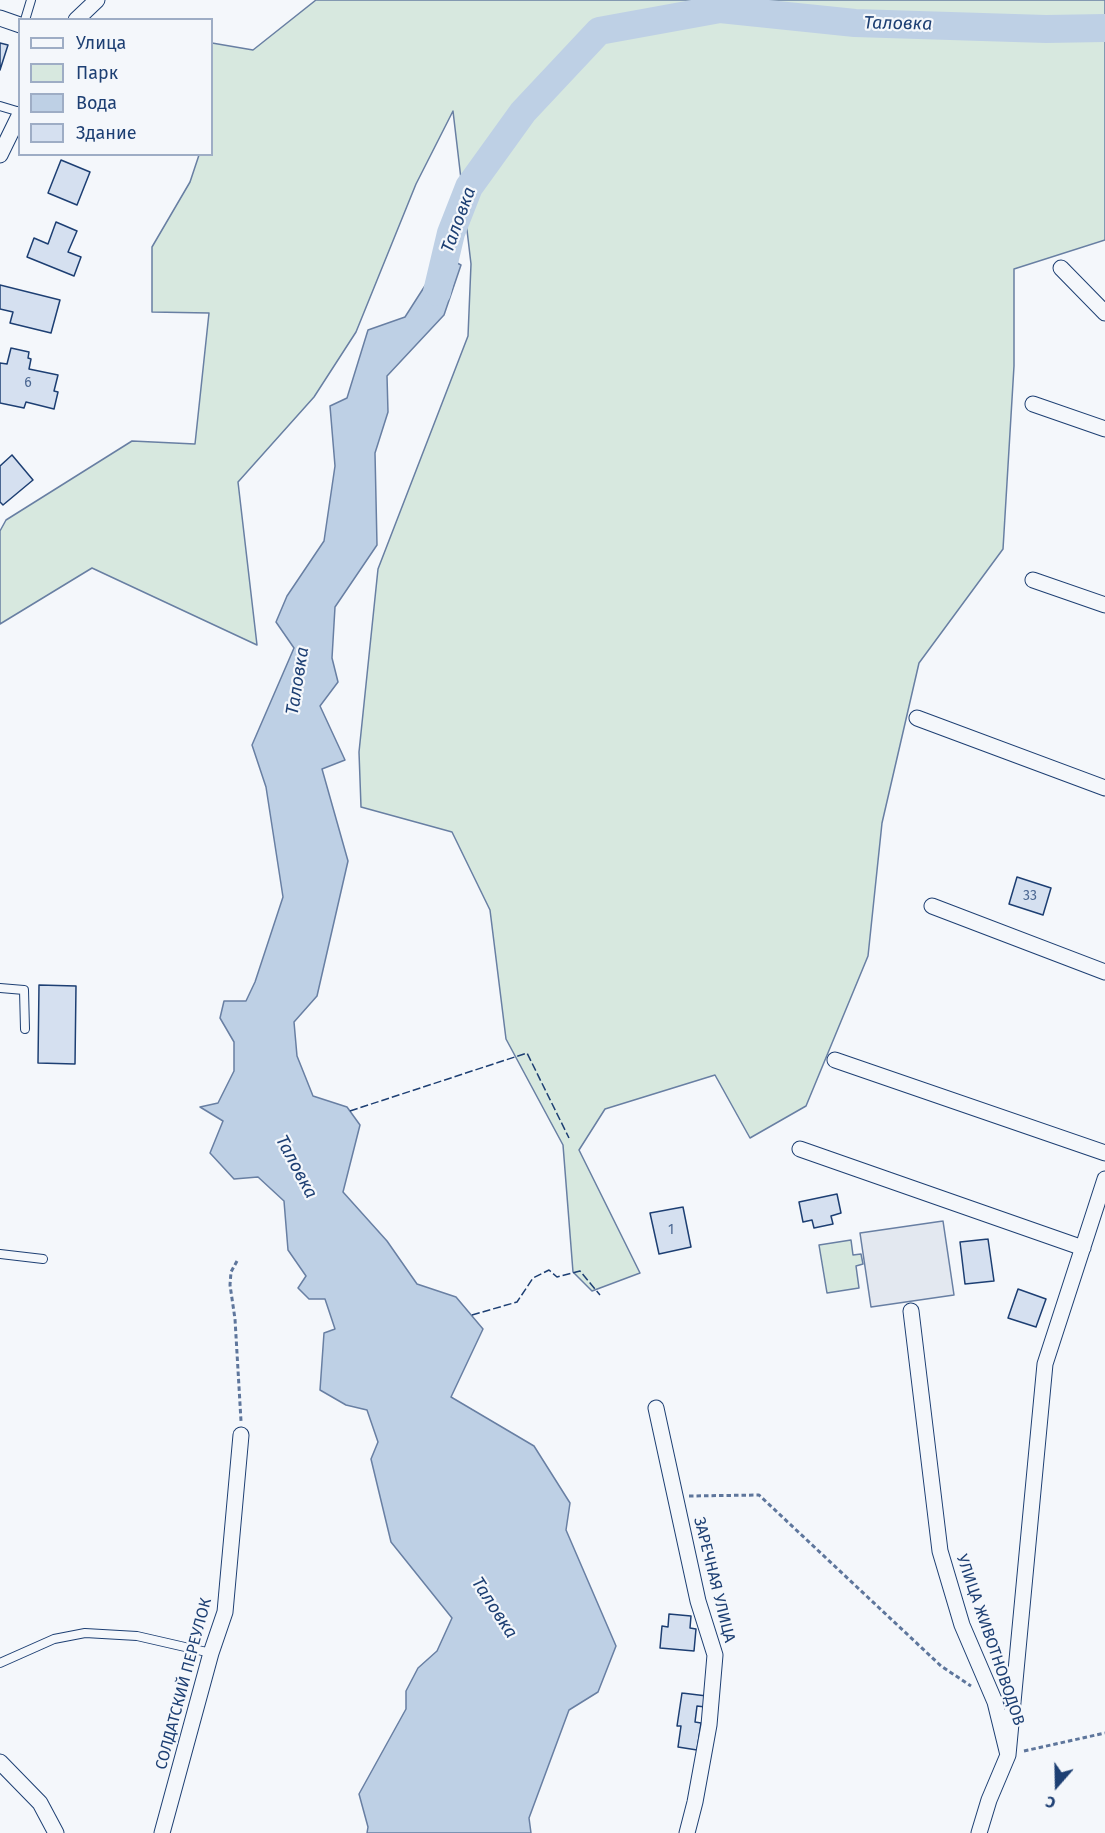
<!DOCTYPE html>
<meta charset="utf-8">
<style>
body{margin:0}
#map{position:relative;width:1105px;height:1833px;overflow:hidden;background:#f4f7fb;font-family:"Fira Sans",sans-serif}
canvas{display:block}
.legend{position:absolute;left:18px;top:18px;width:195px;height:138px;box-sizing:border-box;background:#f4f7fb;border:2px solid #9eadc5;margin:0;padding:8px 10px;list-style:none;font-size:18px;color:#1d3f73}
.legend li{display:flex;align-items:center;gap:12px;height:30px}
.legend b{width:30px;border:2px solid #9eadc5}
.north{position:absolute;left:1027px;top:1755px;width:60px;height:60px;-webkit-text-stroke:4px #f4f7fb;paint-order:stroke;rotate:200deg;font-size:16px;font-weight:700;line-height:24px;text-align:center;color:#1d3f73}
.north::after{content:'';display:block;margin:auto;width:21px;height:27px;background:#1d3f73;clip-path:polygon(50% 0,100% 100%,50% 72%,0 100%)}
</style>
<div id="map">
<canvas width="1105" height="1833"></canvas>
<ul class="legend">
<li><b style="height:8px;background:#f4f7fb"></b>Улица</li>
<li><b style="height:16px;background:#d7e8df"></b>Парк</li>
<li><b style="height:16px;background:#bed0e5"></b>Вода</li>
<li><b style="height:16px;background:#d5e0f0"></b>Здание</li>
</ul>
<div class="north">С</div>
</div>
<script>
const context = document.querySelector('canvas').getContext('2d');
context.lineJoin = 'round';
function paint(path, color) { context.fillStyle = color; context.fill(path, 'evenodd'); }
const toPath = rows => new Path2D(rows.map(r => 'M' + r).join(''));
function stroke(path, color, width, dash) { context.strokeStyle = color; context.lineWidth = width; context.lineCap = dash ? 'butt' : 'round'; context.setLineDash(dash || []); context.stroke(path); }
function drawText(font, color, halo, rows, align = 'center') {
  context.font = font + ' "Fira Sans",sans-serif'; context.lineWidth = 4.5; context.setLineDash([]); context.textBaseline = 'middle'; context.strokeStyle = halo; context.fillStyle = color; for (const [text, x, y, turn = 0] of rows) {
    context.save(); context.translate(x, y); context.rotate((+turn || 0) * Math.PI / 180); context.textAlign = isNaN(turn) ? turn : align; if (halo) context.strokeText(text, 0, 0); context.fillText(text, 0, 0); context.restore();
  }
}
const green = toPath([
 [316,0,1105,0,1105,240,1014,269,1014,366,1003,549,919,663,882,823,868,956,806,1106,750,1138,715,1075,605,1109,579,1150,640,1273,592,1291,573,1272,563,1145,506,1039,490,910,452,832,361,807,359,752,378,569,468,336,471,264,453,111,416,184,356,332,314,397,238,482,257,645,92,568,0,624,0,531,6,520,132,441,195,444,209,313,152,312,152,247,190,182,199,155,212,154,212,43,253,50,316,0],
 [851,1240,853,1255,861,1254,863,1264,856,1266,859,1288,827,1293,819,1245,851,1240]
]);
const parking = toPath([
 [943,1221,954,1295,871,1307,860,1233,943,1221]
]);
const water = toPath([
 [444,256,461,265,444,315,387,376,388,412,375,453,377,545,335,607,332,658,338,682,320,706,345,760,322,769,348,861,317,996,294,1022,297,1056,313,1096,347,1107,360,1125,343,1192,387,1241,417,1284,456,1297,483,1329,451,1397,534,1446,570,1503,566,1530,616,1646,598,1692,569,1710,529,1818,531,1833,367,1833,368,1827,359,1794,406,1709,406,1691,418,1668,437,1651,452,1618,391,1542,371,1459,378,1442,367,1410,346,1405,320,1390,324,1333,335,1329,325,1299,309,1299,298,1288,306,1276,288,1250,284,1201,258,1177,234,1179,210,1153,223,1121,200,1107,218,1103,234,1071,234,1042,220,1018,224,1001,246,1001,255,982,283,897,266,787,252,745,294,648,276,622,287,596,324,541,335,466,330,406,347,398,368,330,405,317,444,256]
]);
const river = toPath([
 [437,292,451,233,469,187,523,112,599,31,720,9,855,23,1046,29,1105,28]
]);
const building = toPath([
 [0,43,8,45,0,70,0,43],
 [61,160,90,172,77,205,48,193,61,160],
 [56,222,77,231,68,252,81,257,74,276,27,257,34,238,48,244,56,222],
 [0,285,60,300,51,333,10,323,13,312,0,309,0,285],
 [11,348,29,352,28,358,31,359,29,369,58,375,54,391,58,392,54,409,26,402,24,408,0,403,0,363,7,364,11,348],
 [12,455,33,480,3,505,0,502,0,466,12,455],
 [1017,877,1051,888,1043,915,1009,904,1017,877],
 [39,985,76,986,75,1064,38,1063,39,985],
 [837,1194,841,1213,831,1216,833,1224,814,1228,812,1220,803,1222,799,1202,837,1194],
 [683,1207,691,1247,659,1254,650,1213,683,1207],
 [988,1239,994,1281,965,1284,960,1242,988,1239],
 [1018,1289,1046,1299,1036,1327,1008,1318,1018,1289],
 [669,1614,691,1616,690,1628,696,1629,694,1651,660,1648,662,1626,668,1627,669,1614],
 [682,1693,707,1696,705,1707,697,1706,695,1722,701,1723,697,1750,678,1747,681,1726,677,1726,682,1693]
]);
const path = toPath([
 [237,1261,231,1272,230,1285,235,1319,241,1421],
 [689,1496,759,1495,941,1666,971,1686],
 [1024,1751,1105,1733]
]);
const service = toPath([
 [25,20,31,0],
 [0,106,20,112],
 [0,988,24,990,25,1029],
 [0,1254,43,1259],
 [0,1663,54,1639,85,1633,137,1636,211,1653]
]);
const minor = toPath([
 [0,18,20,25],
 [76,20,97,0],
 [0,155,20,114],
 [1061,268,1105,313],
 [1033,404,1105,429],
 [1033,580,1105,605],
 [917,718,1105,788],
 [932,906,1105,972],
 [835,1060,1105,1153],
 [800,1149,1083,1248],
 [911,1311,940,1551,962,1625,995,1702,1008,1755,989,1800,979,1833],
 [656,1408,698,1601,715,1655,709,1725,695,1802,687,1833],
 [1008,1755,1045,1364,1105,1179],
 [0,1762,40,1803,56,1833],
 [162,1833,211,1653,225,1612,241,1435]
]);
const fence = toPath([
 [350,1111,527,1053,569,1138],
 [472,1315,517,1302,533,1278,549,1270,557,1277,580,1271,600,1295]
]);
const numberNames = [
 ["6",28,383],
 ["33",1030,896],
 ["1",671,1230]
];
const streetNames = [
 ["ЗАРЕЧНАЯ УЛИЦА",714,1580,76],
 ["УЛИЦА ЖИВОТНОВОДОВ",990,1640,71],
 ["СОЛДАТСКИЙ ПЕРЕУЛОК",184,1684,-75]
];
const waterNames = [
 ["Таловка",898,24,1],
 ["Таловка",459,220,-70],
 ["Таловка",298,681,-81],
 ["Таловка",296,1167,62],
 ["Таловка",494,1608,57]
];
paint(green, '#d7e8df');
stroke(green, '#687fa3', 1.5);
paint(parking, '#e3e8f0');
stroke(parking, '#687fa3', 1.5);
paint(water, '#bed0e5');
stroke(water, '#687fa3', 1.5);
stroke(river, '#bed0e5', 28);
paint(building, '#d5e0f0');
stroke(building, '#1d3f73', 1.5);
stroke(service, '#1d3f73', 10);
stroke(minor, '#1d3f73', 17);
stroke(path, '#5e769c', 3, [4.5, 3]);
stroke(service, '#f4f7fb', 8);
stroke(minor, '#f4f7fb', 15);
stroke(fence, '#1d3f73', 1.5, [8, 3]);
drawText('14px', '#4b6792', null, numberNames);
drawText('16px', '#1d3f73', '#f4f7fb', streetNames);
drawText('italic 18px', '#1d3f73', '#f4f7fb', waterNames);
</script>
